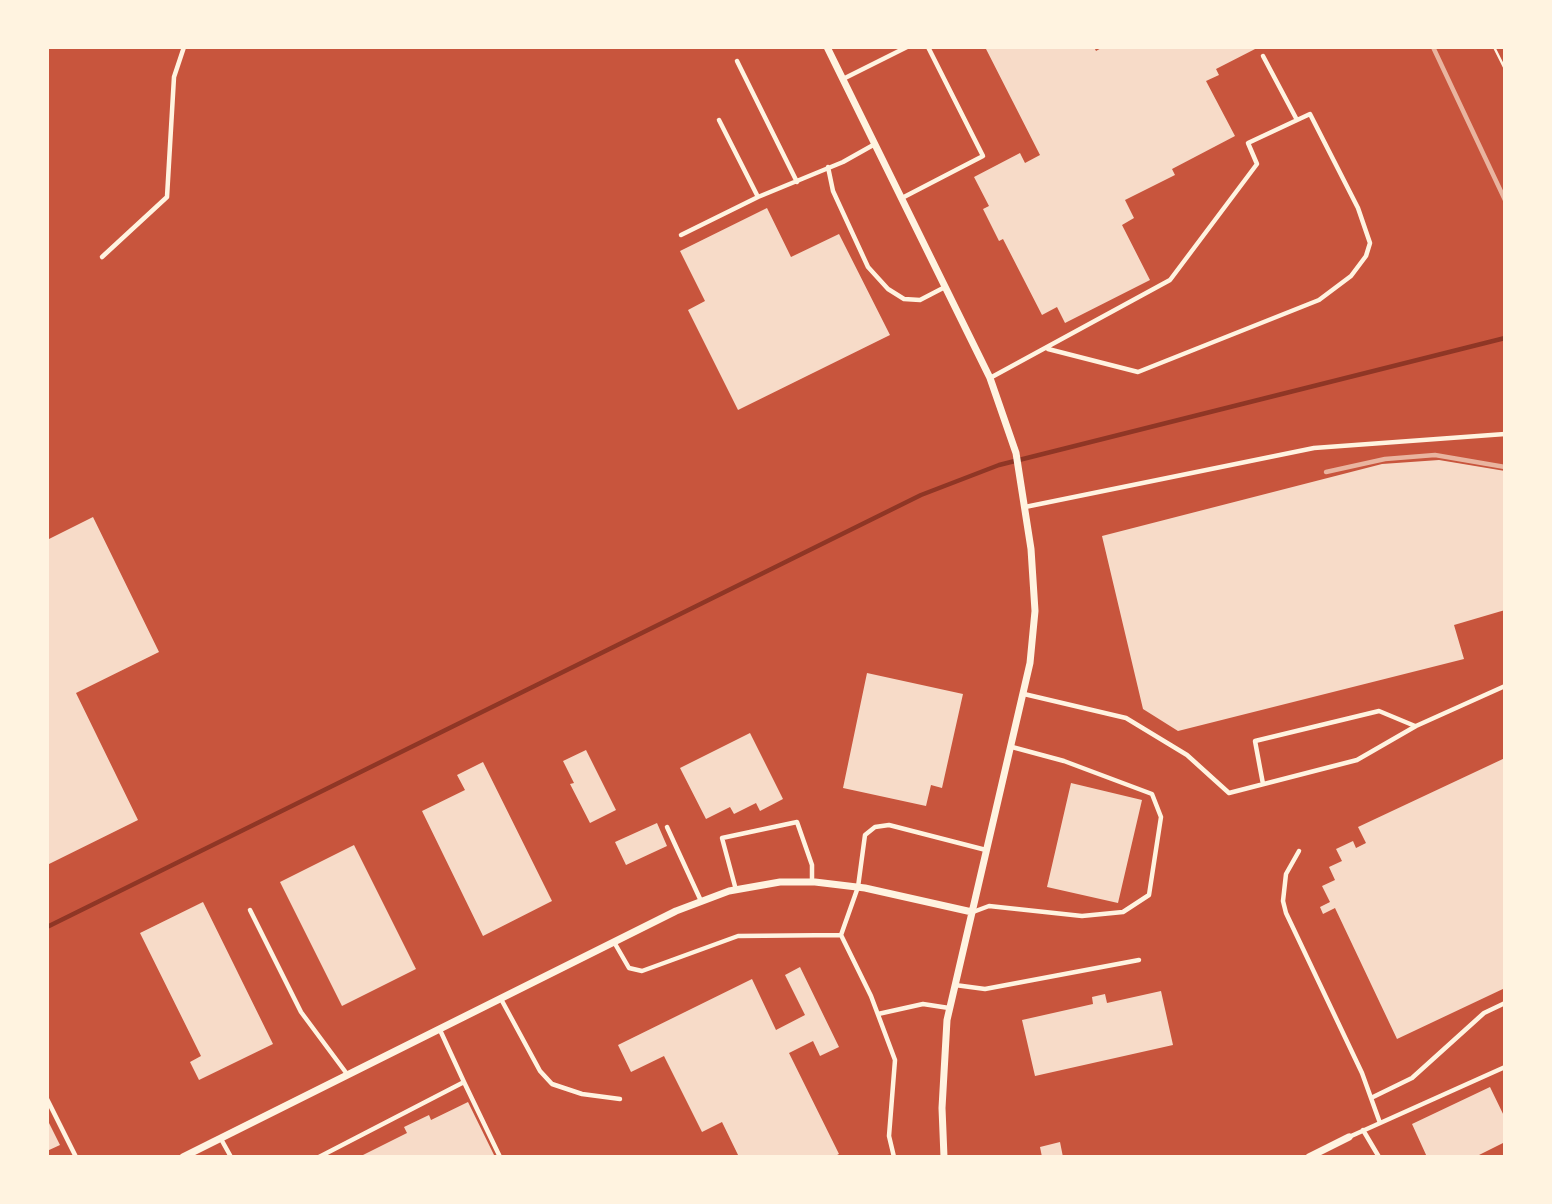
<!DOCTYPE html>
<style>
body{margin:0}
#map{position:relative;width:1552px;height:1204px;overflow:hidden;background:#c8553d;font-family:Overpass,sans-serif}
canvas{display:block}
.frame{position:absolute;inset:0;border:49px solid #fff3e0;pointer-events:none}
</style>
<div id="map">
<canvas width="1552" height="1204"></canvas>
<div class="frame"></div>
</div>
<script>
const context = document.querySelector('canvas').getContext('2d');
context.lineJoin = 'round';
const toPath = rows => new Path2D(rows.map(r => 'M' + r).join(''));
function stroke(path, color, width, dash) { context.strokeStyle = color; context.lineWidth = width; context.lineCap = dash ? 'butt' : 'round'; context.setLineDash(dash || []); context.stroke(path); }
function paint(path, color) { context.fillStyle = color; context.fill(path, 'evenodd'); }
const stream = toPath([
 [47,927,921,495,999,465,1505,338]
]);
const building = toPath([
 [985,47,1094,47,1096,51,1103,47,1259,47,1216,69,1219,75,1206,81,1235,136,1172,169,1175,175,1125,200,1134,218,1122,225,1150,280,1065,323,1057,307,1042,315,1003,239,999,241,983,209,989,206,974,177,1020,153,1025,163,1040,155],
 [767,208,791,257,839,234,890,335,738,410,688,310,705,301,680,251],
 [1439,460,1505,471,1505,610,1454,625,1464,659,1178,731,1143,709,1102,536,1382,464],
 [93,517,159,652,76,693,138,820,47,865,47,540],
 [867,673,963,694,942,788,931,785,926,806,843,788],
 [750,733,783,799,760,811,756,803,734,814,730,807,706,819,680,768],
 [586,750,616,810,590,823,570,784,574,783,563,761],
 [1505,758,1505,988,1397,1039,1335,908,1323,914,1320,907,1330,902,1322,886,1335,880,1329,867,1342,861,1336,849,1353,841,1356,848,1366,843,1358,827],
 [483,762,552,901,483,936,422,811,465,790,457,775],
 [1071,783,1142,800,1118,903,1047,887],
 [657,823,667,846,626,865,615,842],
 [354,845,416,969,342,1006,280,882],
 [203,902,273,1044,199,1080,190,1062,201,1056,140,933],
 [800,967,839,1047,820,1056,813,1041,789,1053,839,1154,833,1157,739,1157,722,1122,702,1132,664,1056,631,1072,618,1045,752,979,776,1030,805,1015,785,975],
 [1161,991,1173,1045,1035,1076,1022,1020,1093,1004,1092,997,1105,994,1107,1003],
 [1490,1087,1505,1118,1505,1142,1475,1157,1427,1157,1412,1124],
 [468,1102,495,1157,359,1157,407,1133,404,1127,429,1115,431,1120],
 [47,1119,60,1145,47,1151],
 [1060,1142,1063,1157,1042,1157,1040,1147]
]);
const path = toPath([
 [1494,47,1505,69]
]);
const service = toPath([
 [1263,56,1297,120],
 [737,61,797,182],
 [843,79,907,47],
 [719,120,758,197],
 [828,167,833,191,868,267,888,289,904,299,920,300,945,287],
 [902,198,983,156,928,47],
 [681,235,758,197,843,162,875,144],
 [102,257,167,197,174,77,184,47],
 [990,378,1170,280,1257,164,1248,143,1310,114,1358,208,1370,243,1366,256,1351,276,1319,300,1138,372,1048,349],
 [1025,507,1314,448,1505,434],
 [1024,694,1126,718,1187,755,1229,793,1357,760,1416,726,1505,686],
 [1263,784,1255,741,1379,711,1415,726],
 [667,827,701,901],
 [1299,851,1286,874,1283,901,1286,913,1362,1073,1380,1123],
 [736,890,722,838,797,822,812,865,812,881],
 [250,910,301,1012,347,1074],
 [973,912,989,906,1082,916,1123,912,1149,895,1161,817,1152,794,1064,761,1012,747],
 [841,935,858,887,865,835,875,827,889,825,986,850],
 [614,942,629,968,642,971,738,936,841,935,871,996,895,1060,889,1136,894,1157],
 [955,985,985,989,1139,960],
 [501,999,540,1071,552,1084,582,1094,620,1099],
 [878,1014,923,1004,949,1008],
 [464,1082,500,1157],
 [1371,1098,1412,1078,1484,1013,1505,1003],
 [47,1099,76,1157],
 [1363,1130,1379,1157],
 [1349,1137,1505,1067],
 [221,1139,231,1157],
 [319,1157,464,1082,440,1030]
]);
const minor = toPath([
 [827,47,990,378,1016,453,1031,549,1035,611,1030,663,947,1020,942,1108,944,1157],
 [183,1157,676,911,729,891,780,882,815,882,865,888,972,912],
 [1309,1157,1349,1137]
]);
const rail = toPath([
 [1433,47,1505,200],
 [1326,472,1385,459,1435,455,1505,467]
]);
stroke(stream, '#8f3625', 4.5);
paint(building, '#f7dbc8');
stroke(path, '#fff3e0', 2.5);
stroke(service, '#fff3e0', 4.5);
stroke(minor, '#fff3e0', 7);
stroke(rail, '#e9b49f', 4.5);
</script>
